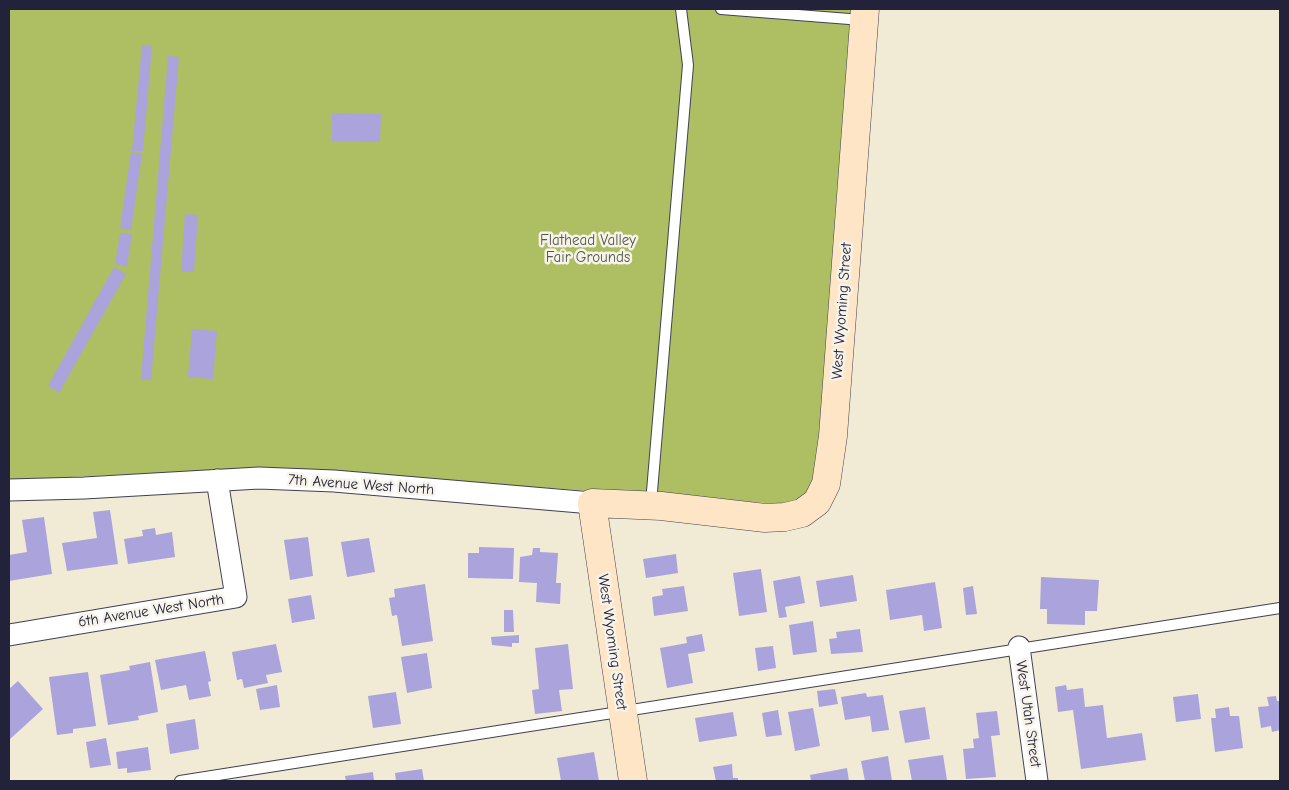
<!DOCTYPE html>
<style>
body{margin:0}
#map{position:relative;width:1289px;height:790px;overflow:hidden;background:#f1ebd5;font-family:"Comic Neue",sans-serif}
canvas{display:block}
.frame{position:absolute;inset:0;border:10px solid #22223b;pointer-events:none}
</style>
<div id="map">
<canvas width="1289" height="790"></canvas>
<div class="frame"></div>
</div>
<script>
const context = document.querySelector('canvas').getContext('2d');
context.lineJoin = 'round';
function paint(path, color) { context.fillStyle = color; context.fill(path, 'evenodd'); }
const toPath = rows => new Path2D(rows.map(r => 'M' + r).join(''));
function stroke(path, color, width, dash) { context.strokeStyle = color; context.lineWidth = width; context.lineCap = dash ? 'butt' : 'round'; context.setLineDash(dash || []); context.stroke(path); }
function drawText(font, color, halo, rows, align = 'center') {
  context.font = font + ' "Comic Neue",sans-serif'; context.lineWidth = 5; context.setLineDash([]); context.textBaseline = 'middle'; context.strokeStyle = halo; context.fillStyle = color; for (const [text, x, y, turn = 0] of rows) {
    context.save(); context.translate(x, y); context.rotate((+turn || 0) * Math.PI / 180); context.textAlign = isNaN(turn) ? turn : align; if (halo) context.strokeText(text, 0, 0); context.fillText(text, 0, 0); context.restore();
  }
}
const green = toPath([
 [9,9,857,9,816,487,794,505,260,468,9,480]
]);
const building = toPath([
 [142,45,152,46,143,151,132,151],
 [168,56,179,57,151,380,141,379],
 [332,113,381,114,380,142,332,141],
 [131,152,142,154,131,230,120,228],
 [185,214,198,215,194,272,181,271],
 [120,233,132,234,127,266,115,264],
 [114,267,126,274,59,393,48,386],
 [192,329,217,331,213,379,188,377],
 [110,510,118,564,67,571,62,543,97,538,93,512],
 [44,517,52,574,9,581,9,555,27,552,22,520],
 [155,528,156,535,172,532,175,557,128,564,124,539,143,536,142,530],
 [308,537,313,576,290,580,284,540],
 [369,538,375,572,347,577,341,542],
 [479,547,514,548,513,579,468,578,468,553,479,553],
 [533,548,540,548,540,552,558,553,556,583,561,583,560,604,536,602,537,583,519,582,520,557,532,555],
 [676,554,678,573,646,578,643,559],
 [761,569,767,612,739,616,733,573],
 [853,575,857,601,820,607,816,581],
 [800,576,805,603,785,607,787,617,779,618,773,581],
 [1041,577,1099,580,1097,611,1085,611,1085,625,1047,624,1047,609,1040,609],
 [935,582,942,628,924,631,922,615,890,620,886,590],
 [425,584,433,641,402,646,397,615,392,616,389,598,395,597,394,589],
 [684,586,688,611,654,616,652,597,663,595,662,589],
 [973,586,977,614,966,615,963,588],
 [311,595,315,619,292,623,288,599],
 [504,610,513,610,514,632,504,632],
 [813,621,817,652,793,655,789,625],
 [860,629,863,652,831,654,829,639,837,638,836,632],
 [702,634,705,651,688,654,693,683,667,688,660,648,687,643,686,637],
 [519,635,519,643,512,643,512,647,492,645,491,637],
 [276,644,282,672,266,675,268,683,244,688,242,679,237,680,232,652],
 [568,644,573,689,559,690,562,711,535,714,532,690,539,689,535,648],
 [773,646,776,668,758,671,755,648],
 [205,651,211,681,208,682,211,696,189,700,186,685,161,690,155,660],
 [427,653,432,688,407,693,401,657],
 [150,662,158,712,138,716,139,720,108,725,100,675,130,670,129,666],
 [88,672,96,726,73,729,73,733,57,735,49,677],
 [18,681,43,709,9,740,9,689],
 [277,685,280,707,260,710,256,689],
 [1066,685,1067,690,1083,688,1085,707,1103,705,1107,738,1142,733,1146,760,1081,769,1073,710,1058,712,1055,687],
 [835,689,838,704,819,707,817,691],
 [396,692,401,724,373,728,368,696],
 [866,693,867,697,883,695,889,730,872,732,870,716,845,720,841,697],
 [1198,694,1201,719,1176,722,1173,697],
 [1276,696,1277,701,1280,701,1280,730,1272,732,1271,726,1261,728,1258,707,1269,706,1267,697],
 [925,707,930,739,905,743,899,711],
 [1229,707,1230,716,1239,716,1243,748,1215,752,1211,718,1216,718,1215,709],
 [813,708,820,746,795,751,788,712],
 [778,710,782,735,766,737,762,713],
 [997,711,1000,735,991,736,996,777,966,779,963,749,974,748,973,739,979,738,976,713],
 [733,712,737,736,699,742,695,718],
 [195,719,199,749,170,754,166,724],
 [106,738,111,765,90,768,86,742],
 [148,747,151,770,127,773,127,768,118,769,116,752],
 [594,752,599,781,561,781,557,758],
 [943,755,947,780,912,781,908,760],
 [888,756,892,781,865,781,861,761],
 [732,764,733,778,738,778,738,781,716,781,713,767],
 [847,768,849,781,811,781,810,775],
 [422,769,424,781,396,781,395,773],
 [373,772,374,781,346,781,345,776]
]);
const lane = toPath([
 [721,9,862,20],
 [651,503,688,65,681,9],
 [180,781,1280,608]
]);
const street = toPath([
 [9,490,84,488,259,478,334,481,592,503],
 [9,635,236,597,217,480],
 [1019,647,1037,781]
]);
const secondary = toPath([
 [633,781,592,503,661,506,765,518,785,517,802,513,817,502,826,484,833,436,865,9]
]);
const parkNames = [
 ["Flathead Valley",588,241],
 ["Fair Grounds",588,258]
];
const streetNames = [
 ["West Wyoming Street",842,311,-86],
 ["7th Avenue West North",361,485,4],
 ["6th Avenue West North",151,611,-9],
 ["West Wyoming Street",612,642,82],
 ["West Utah Street",1028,714,82]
];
paint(green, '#adbf62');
paint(building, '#aba3db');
stroke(lane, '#414052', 12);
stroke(street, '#414052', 23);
stroke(secondary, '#414052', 29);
stroke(lane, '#fff', 10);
stroke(street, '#fff', 21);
stroke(secondary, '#fde5c5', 28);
drawText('15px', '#535949', '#f7f3e8', parkNames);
drawText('15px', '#22223b', '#f7f3e8', streetNames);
</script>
